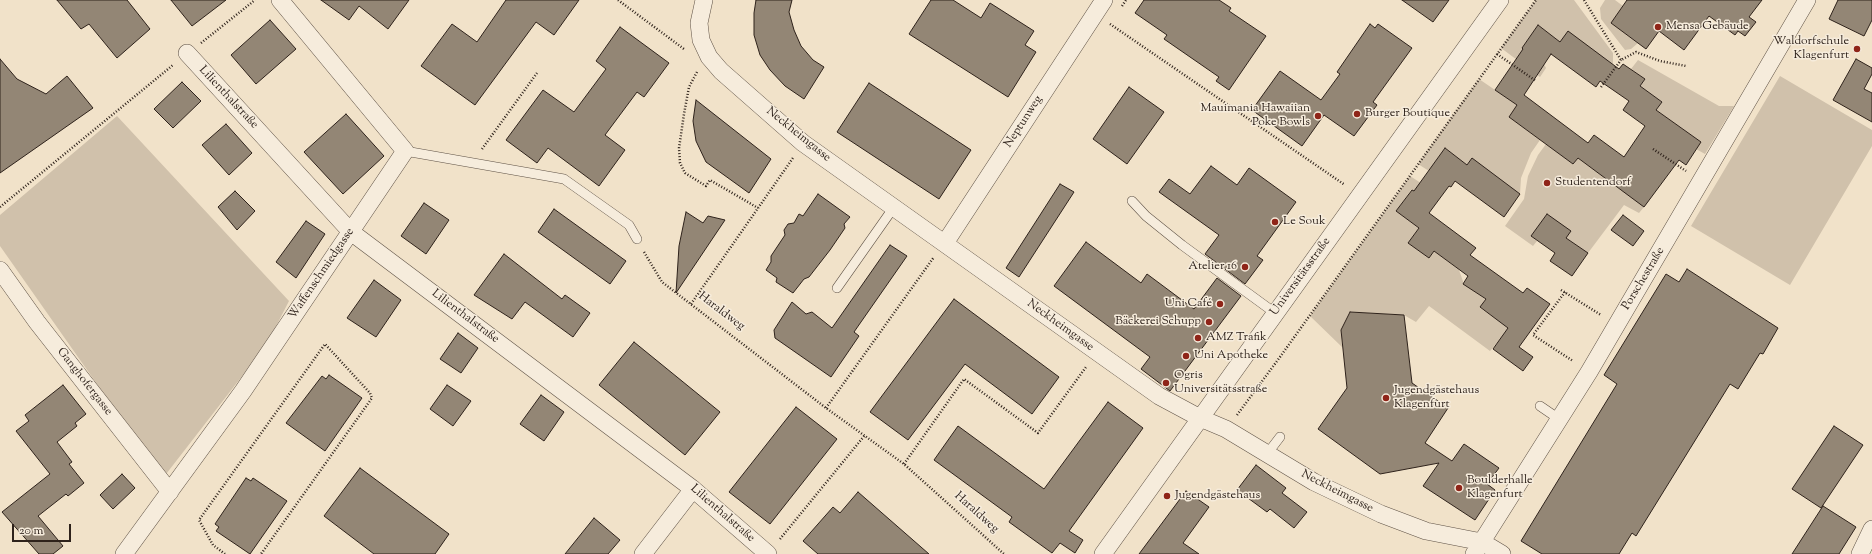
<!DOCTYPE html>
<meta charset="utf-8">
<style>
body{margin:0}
#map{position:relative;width:1872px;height:554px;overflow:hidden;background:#f1e2c9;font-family:"Sorts Mill Goudy",serif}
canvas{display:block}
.scale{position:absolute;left:12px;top:524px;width:59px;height:18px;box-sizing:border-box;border:2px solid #2e221b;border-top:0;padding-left:5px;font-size:12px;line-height:14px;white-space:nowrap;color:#2e221b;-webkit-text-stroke:3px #f6ecdc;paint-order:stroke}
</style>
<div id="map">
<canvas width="1872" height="554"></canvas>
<div class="scale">20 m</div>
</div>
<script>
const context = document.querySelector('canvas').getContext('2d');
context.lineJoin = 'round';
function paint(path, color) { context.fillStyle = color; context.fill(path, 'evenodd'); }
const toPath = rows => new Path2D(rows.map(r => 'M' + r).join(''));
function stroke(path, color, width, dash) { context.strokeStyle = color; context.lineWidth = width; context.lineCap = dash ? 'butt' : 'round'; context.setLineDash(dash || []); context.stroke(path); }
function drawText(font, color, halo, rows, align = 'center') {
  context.font = font + ' "Sorts Mill Goudy",serif'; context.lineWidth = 3; context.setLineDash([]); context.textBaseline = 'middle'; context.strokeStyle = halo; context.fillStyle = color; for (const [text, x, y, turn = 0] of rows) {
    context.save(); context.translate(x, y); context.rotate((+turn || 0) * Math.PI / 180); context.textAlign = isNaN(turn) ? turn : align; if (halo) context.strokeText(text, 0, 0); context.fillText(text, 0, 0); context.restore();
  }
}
const green = toPath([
 [1536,0,1574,0,1613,53,1613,64,1560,42,1538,25,1522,48,1544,64,1546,68,1540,77,1501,48],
 [1605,0,1615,0,1623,6,1611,23,1638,43,1631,49,1625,50,1601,19,1600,8],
 [1638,60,1719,106,1734,106,1705,154,1696,149,1701,142,1656,110,1662,102,1640,86,1645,79,1631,69],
 [1780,76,1872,130,1872,146,1790,285,1691,226],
 [1479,79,1517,105,1509,117,1540,140,1531,153,1521,178,1520,194,1472,159,1467,165,1445,148,1429,171,1418,164],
 [117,116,289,301,267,344,163,478,0,246,0,215],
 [1546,144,1573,164,1578,158,1622,191,1627,185,1649,201,1639,213,1624,205,1588,253,1566,238,1547,214,1531,236,1537,241,1533,246,1505,226,1524,199,1528,176,1538,155],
 [1410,176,1424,185,1418,194,1411,190,1396,211,1419,228,1408,243,1429,258,1434,251,1459,270,1464,284,1485,299,1480,308,1502,323,1521,315,1490,351,1429,306,1416,322,1404,315,1350,312,1341,330,1342,347,1310,316]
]);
const building = toPath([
 [57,0,127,0,150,29,117,58,89,24,81,29,57,0],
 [171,0,226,0,192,26,171,0],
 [321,0,409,0,388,29,359,6,349,20,321,0],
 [506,0,579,0,554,35,536,22,475,105,421,66,452,24,477,42,506,0],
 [756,0,792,0,789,12,794,30,801,46,813,60,824,67,804,99,785,86,770,70,760,55,754,35,754,13,756,0],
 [931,0,953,0,981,18,990,3,1034,31,1025,45,1036,52,1008,97,909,34,931,0],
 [1144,0,1219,0,1231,8,1229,11,1266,36,1229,90,1216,81,1219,77,1164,39,1167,35,1135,13,1144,0],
 [1402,0,1449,0,1433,22,1402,0],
 [1627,0,1762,0,1749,17,1756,22,1745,36,1738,31,1735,35,1709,16,1684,50,1659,31,1646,49,1611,23,1627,0],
 [1838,0,1872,0,1872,20,1864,36,1829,19,1838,0],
 [270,20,296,49,256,84,231,55,270,20],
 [1370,24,1375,28,1378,24,1412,48,1373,102,1377,105,1354,136,1324,115,1302,146,1252,110,1280,71,1321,100,1340,74,1337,72,1370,24],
 [1538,25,1560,42,1568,31,1619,69,1623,64,1645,79,1640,86,1662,102,1656,110,1701,142,1686,165,1679,160,1644,207,1578,158,1573,164,1509,117,1517,105,1495,90,1523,49,1522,48,1538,25],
 [1551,54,1596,87,1600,81,1629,101,1623,110,1645,126,1624,157,1594,135,1588,143,1524,95,1551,54],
 [620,27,669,63,644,97,637,92,605,135,625,150,599,186,548,148,537,163,506,140,543,90,574,112,606,69,596,61,620,27],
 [0,59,17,79,46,94,67,76,93,108,0,173,0,59],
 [1856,59,1872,68,1872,74,1864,89,1872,93,1872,122,1833,100,1856,59],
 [182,82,201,101,173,128,154,109,182,82],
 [869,83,971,150,939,199,837,132,869,83],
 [1129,87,1164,112,1127,164,1093,139,1129,87],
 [696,100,771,159,749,193,706,162,696,141,693,121,696,100],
 [346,114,384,156,343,194,304,152,346,114],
 [226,124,252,153,229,175,202,145,226,124],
 [1445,148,1467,165,1472,158,1520,194,1504,217,1455,181,1451,187,1449,186,1429,213,1476,248,1470,255,1523,293,1527,288,1550,304,1519,347,1533,357,1523,371,1493,349,1508,328,1480,307,1486,299,1463,284,1468,276,1434,251,1429,258,1408,243,1419,228,1396,211,1412,190,1414,191,1445,148],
 [1211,166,1237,185,1249,168,1296,202,1257,256,1263,260,1245,284,1205,254,1219,235,1159,192,1169,179,1190,194,1211,166],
 [1060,184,1074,192,1019,277,1006,268,1060,184],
 [235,191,255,211,237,230,218,207,235,191],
 [818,194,850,217,844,224,845,228,830,250,809,277,804,279,793,293,776,282,777,278,766,270,771,262,771,256,785,235,784,230,788,224,794,223,799,214,803,216,818,194],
 [424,203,449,220,426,254,401,236,424,203],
 [554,209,626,261,610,284,538,232,554,209],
 [686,212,703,223,708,216,725,220,676,293,679,246,686,212],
 [1547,214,1571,231,1566,238,1588,253,1572,276,1550,261,1555,253,1531,236,1547,214],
 [1623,215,1644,231,1633,246,1611,230,1623,215],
 [306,221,325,234,296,278,276,262,306,221],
 [1086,242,1141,283,1147,274,1194,309,1217,278,1241,296,1170,391,1141,369,1150,357,1054,286,1086,242],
 [890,245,907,256,854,332,859,336,831,377,775,338,774,330,792,302,806,314,812,312,832,328,890,245],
 [504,254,562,299,565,295,590,313,573,337,525,302,512,319,474,295,504,254],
 [1687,269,1778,328,1763,354,1760,353,1738,389,1730,384,1636,536,1632,533,1619,554,1542,554,1521,541,1617,384,1604,375,1666,274,1679,282,1687,269],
 [374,280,401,300,376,337,347,318,374,280],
 [954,299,1059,377,1032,414,965,364,908,440,870,412,954,299],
 [1350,312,1404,315,1412,383,1448,408,1425,443,1452,461,1464,444,1499,468,1487,484,1495,490,1475,520,1423,486,1439,463,1380,474,1318,429,1347,388,1341,330,1350,312],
 [458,333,478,348,461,373,440,359,458,333],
 [634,342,720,412,685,455,599,385,634,342],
 [329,375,362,398,325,451,286,423,322,376,326,379,329,375],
 [63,385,86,414,75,423,77,426,57,442,72,462,69,464,84,483,68,496,66,494,38,516,63,546,53,554,39,554,2,512,50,474,16,431,29,421,25,415,63,385],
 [447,385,471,401,453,426,430,409,447,385],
 [541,395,564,412,544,441,520,424,541,395],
 [1108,402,1143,428,1069,531,1083,540,1075,553,1060,543,1052,553,1009,522,1012,517,934,460,958,426,1044,489,1108,402],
 [796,407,837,439,770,524,729,492,796,407],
 [1834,426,1863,445,1821,508,1792,489,1834,426],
 [1256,465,1286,488,1282,493,1307,512,1294,528,1270,509,1267,512,1237,490,1256,465],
 [360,468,449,534,435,554,374,554,324,516,360,468],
 [122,474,135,488,113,509,100,495,122,474],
 [246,478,251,481,253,478,287,501,250,554,216,531,219,527,215,524,246,478],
 [1186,491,1209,507,1183,543,1199,554,1139,554,1186,491],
 [858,492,929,554,818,554,803,541,833,507,840,513,858,492],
 [1823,506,1856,527,1839,554,1792,554,1823,506],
 [594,518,620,540,608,554,565,554,594,518]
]);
const path = toPath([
 [618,0,684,49],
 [1584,0,1621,60,1636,52,1660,61,1686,66],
 [1122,6,1126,0],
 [1110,24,1345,185],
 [201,43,255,0],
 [1497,54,1536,81],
 [697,72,689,87,684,114,679,148,680,163,685,173,706,186,710,180,758,208],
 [1601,87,1621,60],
 [482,149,537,73],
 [1653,149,1686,171],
 [0,207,173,65],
 [644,252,662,282,826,408,904,464,1004,554],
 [1561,290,1601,315],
 [1565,292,1533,335,1573,361],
 [691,304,793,158],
 [826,408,934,257],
 [1237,415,1280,357,1536,0],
 [904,464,964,379,1038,433,1086,367],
 [780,539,865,435],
 [225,554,213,545,199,520,325,344,370,393,372,398,261,554]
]);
const lane = toPath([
 [405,151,564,179,629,225,637,239],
 [1132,201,1146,216,1182,245,1275,313],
 [837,288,894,207],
 [1540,406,1559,419],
 [1267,454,1280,437]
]);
const street = toPath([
 [704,0,699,23,701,40,709,57,721,71,803,143,1159,396,1200,418,1226,429,1314,482,1381,514,1426,531,1482,542,1502,554],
 [187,53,351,232,693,489,768,554],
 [945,243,1104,0],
 [0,270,37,322,170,492],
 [124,554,243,391,405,151,280,0],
 [643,554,693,489],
 [1103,554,1500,0],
 [1474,554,1589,372,1807,0],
 [1860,554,1872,529]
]);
const markers = [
 [1658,27,4,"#8f2418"],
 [1857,49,4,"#8f2418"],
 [1357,114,4,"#8f2418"],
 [1318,116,4,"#8f2418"],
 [1547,183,4,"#8f2418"],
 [1275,222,4,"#8f2418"],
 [1245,267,4,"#8f2418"],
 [1220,304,4,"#8f2418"],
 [1209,322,4,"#8f2418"],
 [1198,338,4,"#8f2418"],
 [1186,356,4,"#8f2418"],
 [1166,383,4,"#8f2418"],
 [1386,398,4,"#8f2418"],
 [1459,488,4,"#8f2418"],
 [1167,496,4,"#8f2418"]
];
const poiNames = [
 ["Mensa Gebäude",1666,27],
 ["Waldorfschule",1849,42,"right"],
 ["Klagenfurt",1849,56,"right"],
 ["Mauimania Hawaiian",1310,109,"right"],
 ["Poke Bowls",1310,123,"right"],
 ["Burger Boutique",1365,114],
 ["Studentendorf",1555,183],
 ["Le Souk",1283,222],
 ["Atelier 16",1237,267,"right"],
 ["Uni Café",1212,304,"right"],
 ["Bäckerei Schupp",1201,322,"right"],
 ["AMZ Trafik",1206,338],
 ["Uni Apotheke",1194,356],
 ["Ogris",1174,376],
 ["Universitätsstraße",1174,390],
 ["Jugendgästehaus",1394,391],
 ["Klagenfurt",1394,405],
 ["Boulderhalle",1467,481],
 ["Klagenfurt",1467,495],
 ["Jugendgästehaus",1175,496]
];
const streetNames = [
 ["Lilienthalstraße",228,98,47],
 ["Neptunweg",1024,122,-57],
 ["Neckheimgasse",798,135,39],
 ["Waffenschmiedgasse",322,274,-56],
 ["Universitätsstraße",1301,277,-54],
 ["Porschestraße",1644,279,-59],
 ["Haraldweg",721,312,37],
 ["Lilienthalstraße",465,317,37],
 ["Neckheimgasse",1060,326,36],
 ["Ganghofergasse",84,382,52],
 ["Neckheimgasse",1337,492,27],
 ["Haraldweg",976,513,42],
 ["Lilienthalstraße",722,514,41]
];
paint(green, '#d0c1ab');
paint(building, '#938675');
stroke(building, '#2e221b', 1);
stroke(lane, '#5f5246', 10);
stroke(street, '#5f5246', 18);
stroke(path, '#2e221b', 2.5, [1, 2]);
stroke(lane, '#f6ecdc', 9);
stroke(street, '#f6ecdc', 17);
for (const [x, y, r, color] of markers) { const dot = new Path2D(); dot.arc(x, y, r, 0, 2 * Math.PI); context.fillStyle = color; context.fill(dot); stroke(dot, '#f6ecdc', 1.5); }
drawText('12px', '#2e221b', '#f6ecdc', poiNames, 'left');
drawText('12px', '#2e221b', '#f6ecdc', streetNames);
</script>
